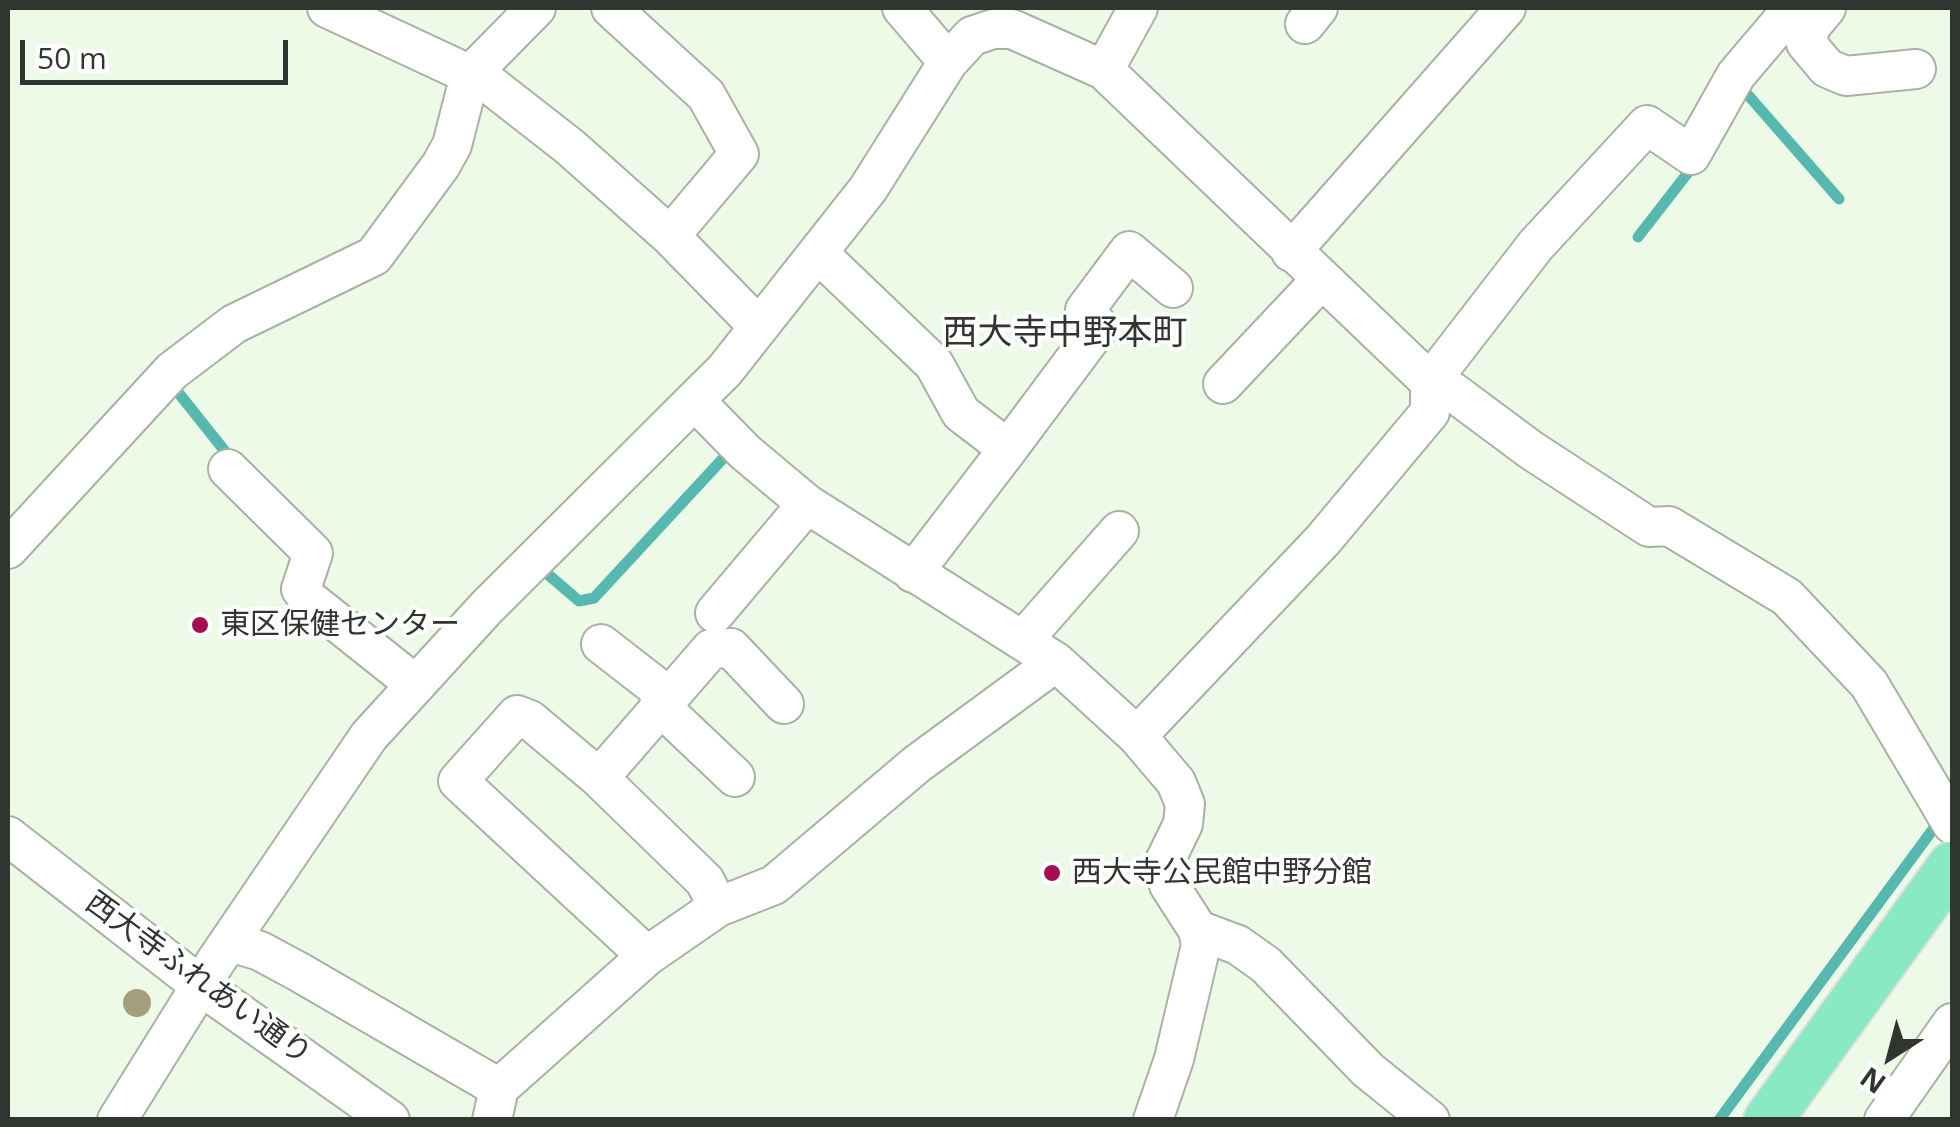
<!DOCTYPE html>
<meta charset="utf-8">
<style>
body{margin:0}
#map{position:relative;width:1960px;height:1127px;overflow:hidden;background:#eefae8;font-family:"Open Sans",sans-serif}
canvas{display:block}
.frame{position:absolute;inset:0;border:10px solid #31352f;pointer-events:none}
.north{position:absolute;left:1840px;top:1007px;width:100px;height:100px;-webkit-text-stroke:8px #fff;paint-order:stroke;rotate:216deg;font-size:28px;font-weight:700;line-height:40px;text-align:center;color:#31352f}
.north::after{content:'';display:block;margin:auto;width:35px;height:45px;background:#31352f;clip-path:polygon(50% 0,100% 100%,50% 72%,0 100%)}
.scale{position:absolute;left:20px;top:40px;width:268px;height:45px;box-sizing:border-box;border:5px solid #31352f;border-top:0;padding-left:12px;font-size:30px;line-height:35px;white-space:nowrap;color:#31352f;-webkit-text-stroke:8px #fff;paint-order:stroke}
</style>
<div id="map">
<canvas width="1960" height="1127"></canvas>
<div class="frame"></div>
<div class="north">N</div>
<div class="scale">50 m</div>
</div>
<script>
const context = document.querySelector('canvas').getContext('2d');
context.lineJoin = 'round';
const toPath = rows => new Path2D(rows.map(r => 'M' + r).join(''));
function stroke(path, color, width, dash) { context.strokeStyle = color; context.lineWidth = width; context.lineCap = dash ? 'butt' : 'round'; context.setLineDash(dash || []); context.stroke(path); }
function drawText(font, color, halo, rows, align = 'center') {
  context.font = font + ' "Open Sans","Noto Sans JP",sans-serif'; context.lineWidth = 8; context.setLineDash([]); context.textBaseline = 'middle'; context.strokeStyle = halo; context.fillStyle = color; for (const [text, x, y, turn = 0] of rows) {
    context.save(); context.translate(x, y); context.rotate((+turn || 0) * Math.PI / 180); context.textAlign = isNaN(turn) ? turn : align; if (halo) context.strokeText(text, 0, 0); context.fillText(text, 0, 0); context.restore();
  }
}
const stream = toPath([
 [1741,87,1839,199],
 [1638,237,1697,161],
 [169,381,232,460],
 [537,565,579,601,594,598,729,452],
 [1719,1120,1942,817]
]);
const minor = toPath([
 [327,8,488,83,570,147,670,236,758,326],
 [611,8,706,95,739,154,670,236],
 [902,8,948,62],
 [1826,8,1811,26,1806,43,1827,68,1846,76,1916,69],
 [1305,24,1318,8],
 [1104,70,1138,8],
 [1291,252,1506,8],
 [820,255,934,364,961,413,1008,449,913,573],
 [1223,384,1321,280],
 [695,401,745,452,807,504,1056,662],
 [1008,449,1099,327,1085,310,1129,251,1173,288],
 [228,469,313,553,301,589,308,599,416,685],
 [8,549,172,371,234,324,374,256,441,165,452,145,470,75,536,8],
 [715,613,807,504],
 [1024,639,1119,531],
 [601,644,668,696],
 [659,705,735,777],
 [599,778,530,720,517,715,458,781,647,956],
 [8,836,201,986,390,1120],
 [718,907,705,881,599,778,711,649,731,648,784,704],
 [1198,930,1238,945,1266,965,1368,1070,1430,1120],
 [230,942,260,951,299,972,499,1088],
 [117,1120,216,961,369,736,486,608,725,370,868,189,948,62,972,36,993,29,1012,29,1104,70,1430,382,1453,392,1531,450,1649,527,1669,526,1787,597,1869,684,1952,824],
 [492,1120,499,1088,647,956,718,907,774,885,917,764,1056,662,1137,736],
 [1153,1120,1174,1059,1201,945,1198,930,1169,885,1164,863,1183,824,1185,804,1176,782,1137,736,1323,540,1430,412,1430,382,1536,245,1647,125,1691,155,1736,75,1793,8],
 [1884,1120,1952,1023]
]);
const major = toPath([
 [1768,1120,1952,866]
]);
const trees = [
 [137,1003]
];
const markers = [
 [200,625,10,"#a4104f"],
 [1052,873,10,"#a4104f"]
];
const poiNames = [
 ["東区保健センター",220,625],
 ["西大寺公民館中野分館",1072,873]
];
const streetNames = [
 ["西大寺ふれあい通り",198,979,36]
];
const quarterNames = [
 ["西大寺中野本町",1065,334]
];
stroke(stream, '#56b8af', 11);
stroke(minor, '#a7b2a2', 42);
stroke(major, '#dedfde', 52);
stroke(minor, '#fff', 38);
stroke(major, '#88e9c2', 48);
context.fillStyle = '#a59e7a';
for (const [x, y] of trees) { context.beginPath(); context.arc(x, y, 14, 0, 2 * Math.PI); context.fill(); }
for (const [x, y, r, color] of markers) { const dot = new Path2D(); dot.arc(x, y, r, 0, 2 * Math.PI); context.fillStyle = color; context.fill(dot); stroke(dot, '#fff', 4); }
drawText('30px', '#31352f', '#fff', poiNames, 'left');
drawText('30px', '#31352f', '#fff', streetNames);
drawText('35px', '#31352f', '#fff', quarterNames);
</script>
